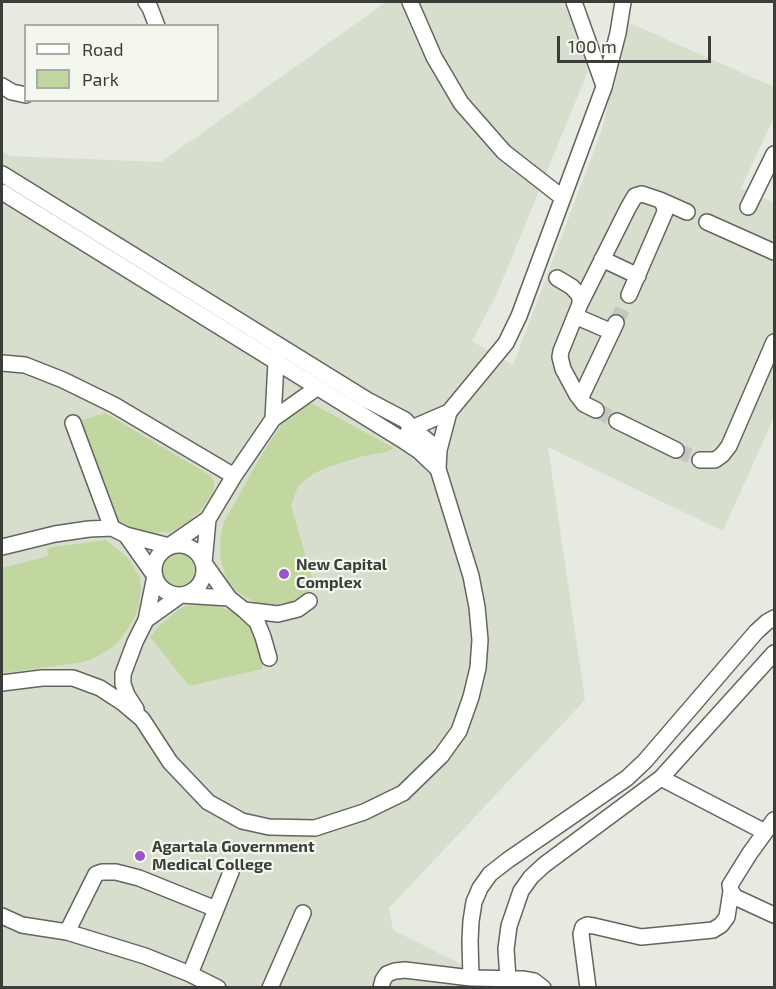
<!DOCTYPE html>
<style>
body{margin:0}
#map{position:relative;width:776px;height:989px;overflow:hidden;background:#e6eae0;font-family:"Exo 2",sans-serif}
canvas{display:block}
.frame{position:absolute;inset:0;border:3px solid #3b3d39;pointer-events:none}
.legend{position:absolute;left:24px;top:24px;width:195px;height:78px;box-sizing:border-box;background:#f3f7ee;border:2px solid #a9ada6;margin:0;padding:8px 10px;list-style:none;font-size:18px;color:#3b3d39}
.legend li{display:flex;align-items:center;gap:12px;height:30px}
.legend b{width:30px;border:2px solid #a9ada6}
.scale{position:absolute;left:557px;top:36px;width:154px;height:27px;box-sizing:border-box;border:3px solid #3b3d39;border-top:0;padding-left:8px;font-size:18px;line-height:21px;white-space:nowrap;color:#3b3d39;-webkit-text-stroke:4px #f3f7ee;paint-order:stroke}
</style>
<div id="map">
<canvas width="776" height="989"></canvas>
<div class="frame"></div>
<ul class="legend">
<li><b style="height:8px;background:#fff"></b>Road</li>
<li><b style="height:16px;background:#c1d79f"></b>Park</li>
</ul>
<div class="scale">100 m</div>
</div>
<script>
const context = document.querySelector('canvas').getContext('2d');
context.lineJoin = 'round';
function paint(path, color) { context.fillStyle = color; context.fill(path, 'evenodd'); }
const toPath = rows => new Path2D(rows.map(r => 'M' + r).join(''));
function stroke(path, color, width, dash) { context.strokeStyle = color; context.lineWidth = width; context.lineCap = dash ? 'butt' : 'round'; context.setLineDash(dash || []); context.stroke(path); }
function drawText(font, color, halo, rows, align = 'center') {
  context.font = font + ' "Exo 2",sans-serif'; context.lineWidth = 4.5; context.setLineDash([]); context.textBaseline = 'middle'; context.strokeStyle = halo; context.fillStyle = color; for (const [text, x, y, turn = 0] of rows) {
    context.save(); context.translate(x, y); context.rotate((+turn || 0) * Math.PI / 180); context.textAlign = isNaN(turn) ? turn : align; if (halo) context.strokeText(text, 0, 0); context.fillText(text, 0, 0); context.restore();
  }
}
const built = toPath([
 [386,2,563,2,590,66,496,296,472,341,513,365,603,127,625,21,774,87,774,117,741,188,774,203,774,417,723,531,548,447,585,700,389,908,393,930,506,987,2,987,2,151,9,156,161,162,378,8]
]);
const green = toPath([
 [308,403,313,404,394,448,387,452,363,456,325,468,313,474,298,486,291,506,315,588,292,602,264,606,247,598,236,591,226,578,221,561,220,542,223,524,259,459,287,416],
 [105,413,211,476,214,482,214,488,212,494,201,510,184,525,170,532,152,533,135,532,117,524,79,421],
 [105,540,115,547,129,559,140,578,141,591,138,609,134,619,122,637,113,647,90,660,78,663,2,673,2,568,48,556,47,548],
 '161 569a18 18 0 1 1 36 0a18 18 0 1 1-36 0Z',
 [205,604,213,605,233,612,248,623,254,631,262,658,262,669,189,686,150,637,161,624,178,610,185,606]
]);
const minorTunnel = toPath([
 [616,323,629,295],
 [596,410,617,421],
 [676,450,700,460]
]);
const minor = toPath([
 [146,2,150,8,157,26],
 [410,2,434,57,461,103,504,152,563,198],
 [574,2,604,86],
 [2,86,12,92,26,95],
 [2,174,367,400,405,420,412,428,439,450],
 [2,192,401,439,419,451,438,469],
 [660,200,687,212],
 [748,207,774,154],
 [707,222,774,252],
 [602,259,638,276],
 [557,278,572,287,579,295,580,299,580,304,561,351,560,357,563,369,577,395,584,404,596,410],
 [580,304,628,208,635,196,642,194,660,200,664,205,665,212,629,295],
 [575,316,612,332],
 [2,363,25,365,63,380,114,405,234,476],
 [580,399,616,323],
 [273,419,276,362,279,353],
 [617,421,676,450],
 [73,423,112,528,126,535,155,576,146,620,135,642,123,674,123,684,127,695,136,709],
 [408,432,412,428,449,412,506,343,519,316,604,87,618,33,623,2],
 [700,460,715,460,722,455,729,446,774,342],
 [126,535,169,546,208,519],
 '154 570a25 25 0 1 1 50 0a25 25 0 1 1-50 0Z',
 [2,547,55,534,89,529,112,528],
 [229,598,204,563,208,519,234,476,273,419,318,387],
 [244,610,278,614,298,609,309,601],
 [146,620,181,595,229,598,244,610,257,622,263,637,269,658],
 [2,683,42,678,73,678,100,688,123,703,142,719,170,762,208,802,242,821,269,827,315,828,364,812,403,793,441,756,459,731,471,697,478,668,480,640,477,607,471,576,438,469,439,450,449,412],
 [661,778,765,832],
 [774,820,750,853,730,885,731,891,735,897,774,915],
 [216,909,139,878,116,872,102,872,96,874,67,932,145,956,190,974,218,988],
 [2,916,22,925,67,932],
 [190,974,231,872],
 [508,979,506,949,509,926,521,891,531,877,544,865,661,778,774,653],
 [270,988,303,913],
 [381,988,383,980,387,974,395,971,405,970,471,978],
 [543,988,534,981,522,979,471,978,470,941,471,921,474,902,480,888,490,874,508,860,627,778,645,761,756,632,767,622,774,618],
 [588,988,581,934,583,927,587,925,594,926,641,937,713,930,721,925,727,917,731,891]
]);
const markers = [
 [284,574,6,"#9c55c9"],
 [140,856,6,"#9c55c9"]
];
const poiNames = [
 ["New Capital",296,565],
 ["Complex",296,583],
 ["Agartala Government",152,847],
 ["Medical College",152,865]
];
paint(built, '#d8dece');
paint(green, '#c1d79f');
stroke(minorTunnel, '#c4c7bf', 15, [15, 8]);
stroke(minor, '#62665e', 18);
stroke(minor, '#fff', 15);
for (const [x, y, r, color] of markers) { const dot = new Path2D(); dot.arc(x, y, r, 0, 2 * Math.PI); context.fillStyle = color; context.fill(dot); stroke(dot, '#f3f7ee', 2); }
drawText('bold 16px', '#3b3d39', '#f3f7ee', poiNames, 'left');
</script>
